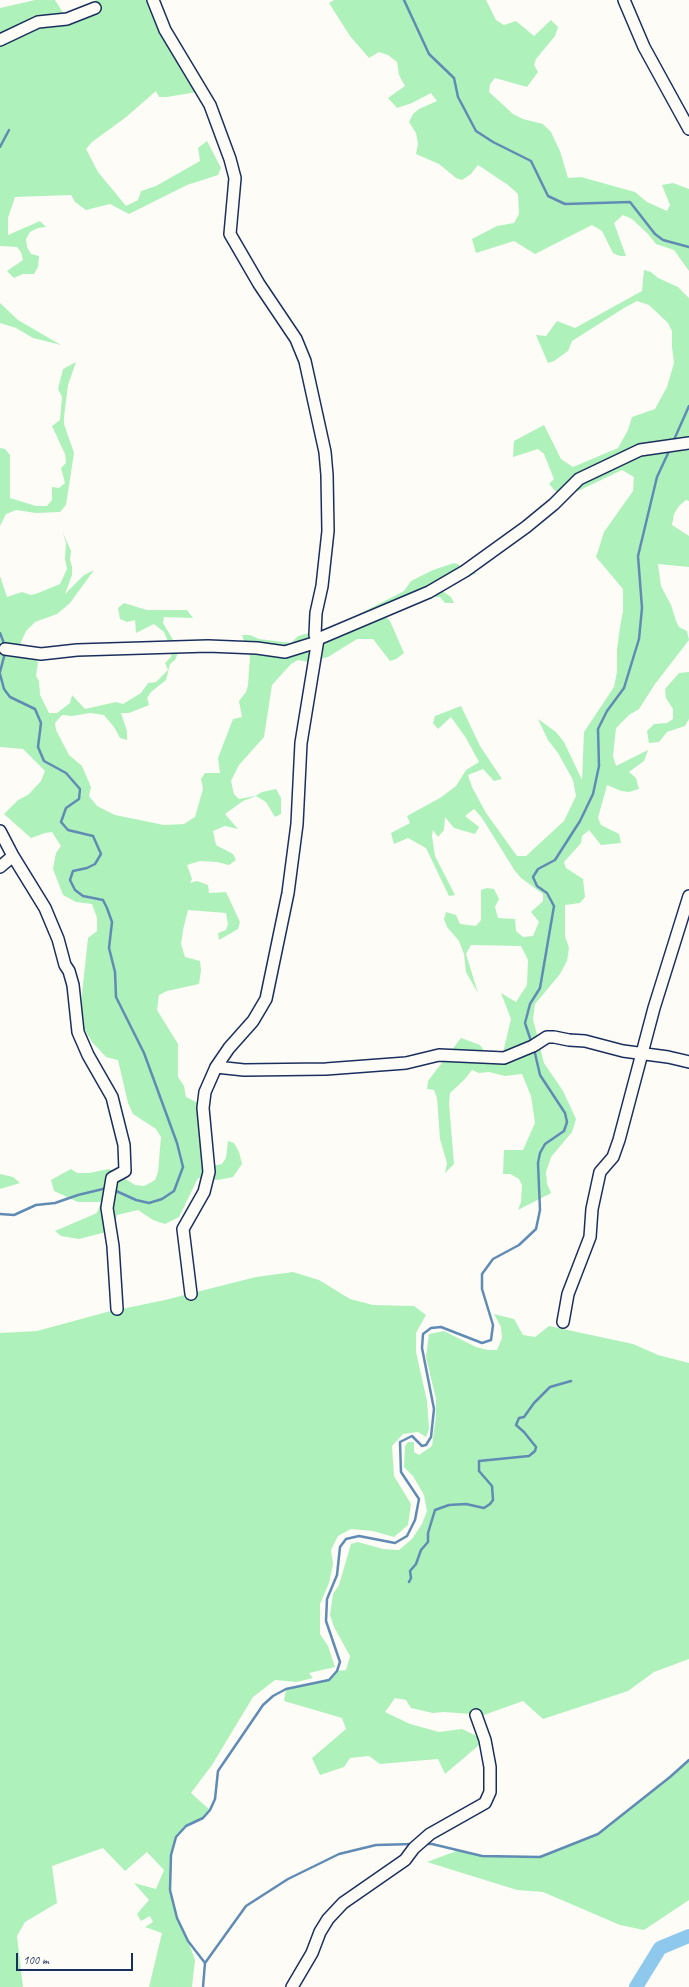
<!DOCTYPE html>
<style>
body{margin:0}
#map{position:relative;width:689px;height:1987px;overflow:hidden;background:#fdfcf7;font-family:Caveat,sans-serif}
canvas{display:block}
.scale{position:absolute;left:16px;top:1953px;width:117px;height:18px;box-sizing:border-box;border:2px solid #1b2f5e;border-top:0;padding-left:5px;font-size:12px;line-height:14px;white-space:nowrap;color:#1b2f5e;-webkit-text-stroke:3px #fdfcf7;paint-order:stroke}
</style>
<div id="map">
<canvas width="689" height="1987"></canvas>
<div class="scale">100 m</div>
</div>
<script>
const context = document.querySelector('canvas').getContext('2d');
context.lineJoin = 'round';
function paint(path, color) { context.fillStyle = color; context.fill(path, 'evenodd'); }
const toPath = rows => new Path2D(rows.map(r => 'M' + r).join(''));
function stroke(path, color, width, dash) { context.strokeStyle = color; context.lineWidth = width; context.lineCap = dash ? 'butt' : 'round'; context.setLineDash(dash || []); context.stroke(path); }
const green = toPath([
 [35,0,55,0,65,16,96,0,153,0,197,92,167,97,159,97,156,91,125,118,92,142,86,149,98,172,126,206,138,200,141,191,156,186,200,161,198,148,207,141,221,168,218,175,187,185,129,214,110,204,86,210,75,202,71,195,15,197,8,218,8,235,40,221,46,227,38,228,30,232,26,239,27,247,31,254,39,256,38,267,34,274,23,274,14,278,7,271,23,260,21,252,17,247,0,246,0,8],
 [334,0,486,0,496,20,504,25,516,21,534,36,551,20,558,27,555,36,536,59,534,65,538,72,527,87,495,78,490,84,489,92,513,114,523,119,543,124,551,132,560,151,568,178,581,177,635,192,647,202,667,211,670,205,662,185,673,183,689,189,689,271,674,250,656,244,648,234,632,219,623,215,614,223,626,256,620,256,613,253,602,231,592,225,535,254,514,241,476,253,472,239,497,226,514,223,519,214,518,194,508,185,478,165,471,174,462,180,456,178,439,164,416,154,418,144,416,133,409,122,413,114,419,109,437,101,431,93,412,103,397,108,388,98,405,86,399,75,397,62,388,55,379,52,369,58,350,36,329,3],
 [644,270,651,272,658,278,678,287,689,298,689,501,686,500,679,506,674,514,672,525,689,536,689,567,658,564,661,586,671,605,676,621,679,627,687,631,689,640,655,684,639,709,629,715,616,728,613,756,616,766,648,750,644,761,629,772,636,778,639,789,629,792,621,791,607,785,598,818,601,825,619,834,621,843,601,845,589,830,582,836,581,843,564,862,566,868,583,879,585,897,580,903,565,905,565,936,569,948,567,961,560,974,535,1004,533,1019,544,1063,563,1091,576,1119,572,1132,551,1157,546,1172,547,1184,551,1193,518,1210,521,1202,522,1185,519,1179,510,1174,503,1174,504,1150,523,1150,535,1123,531,1096,522,1074,505,1076,489,1072,479,1073,472,1070,465,1079,450,1093,449,1103,454,1164,445,1173,447,1163,440,1139,437,1098,434,1090,427,1089,428,1081,461,1038,480,1045,490,1059,503,1053,511,1019,501,993,516,1002,527,985,528,960,521,946,471,945,466,954,478,993,466,972,464,954,459,941,447,927,444,919,446,912,456,915,460,924,476,926,481,920,481,890,487,888,494,889,499,899,495,907,498,918,515,919,516,931,523,937,533,936,539,922,531,912,543,901,543,894,521,878,515,871,482,818,474,809,465,816,479,827,475,834,454,828,445,817,444,830,438,837,433,830,432,836,435,856,455,895,449,896,426,848,408,838,394,844,391,833,410,823,407,816,440,798,456,786,466,770,479,762,466,738,451,717,438,729,433,723,435,716,461,706,480,746,502,779,494,781,483,769,468,775,472,787,486,813,517,856,526,856,564,821,576,796,573,780,558,753,548,740,538,719,556,732,564,742,582,780,584,732,614,687,617,672,617,650,620,627,623,611,623,589,596,557,604,532,633,491,634,477,622,470,578,491,559,495,549,484,554,479,544,454,538,449,513,457,514,441,544,425,561,459,573,467,618,448,628,430,632,417,655,409,667,387,674,363,672,347,672,331,668,323,649,305,637,301,624,308,572,341,568,351,554,361,548,363,536,335,546,336,557,321,575,328,642,291],
 [0,303,18,320,61,345,33,338,16,328,0,323],
 [76,362,68,385,64,417,64,424,74,453,66,505,60,512,36,513,16,510,6,514,0,526,0,448,5,449,10,455,10,498,36,506,47,506,52,500,52,487,59,488,65,483,61,468,66,463,65,454,52,426,60,420,62,397,58,389,63,369],
 [63,533,71,551,70,560,72,567,72,575,65,594,84,575,94,570,70,603,57,614,35,622,26,631,21,642,23,650,35,658,38,663,36,676,39,681,40,695,49,713,57,713,70,703,72,695,85,709,116,702,123,704,141,693,148,683,156,682,168,670,165,663,171,657,172,651,164,632,154,624,136,633,135,620,127,622,120,619,118,608,124,603,147,610,187,610,193,618,164,617,163,623,179,650,175,660,170,664,166,680,151,692,147,698,149,705,129,713,121,713,127,731,127,740,120,738,114,727,104,715,90,713,72,716,62,715,55,723,56,730,69,755,82,766,91,787,89,796,97,806,115,815,164,825,184,824,195,817,203,789,201,779,205,773,220,773,218,758,233,719,242,717,239,701,246,692,248,685,250,657,242,635,250,635,259,639,291,643,298,636,336,626,404,591,411,581,433,570,454,563,462,566,471,573,479,573,466,576,441,590,451,597,454,603,445,603,440,597,430,597,384,615,390,621,404,653,396,659,390,661,373,639,357,639,328,657,309,662,298,660,291,664,272,685,264,737,239,765,231,781,234,794,239,799,255,796,262,792,276,789,281,798,281,814,275,817,266,802,256,796,243,801,225,814,238,829,225,826,213,831,216,845,233,854,236,860,229,865,217,862,200,861,187,865,192,879,190,883,197,881,208,885,209,893,226,892,240,922,238,929,219,940,218,933,226,930,228,924,226,913,188,910,183,930,181,944,185,957,200,961,201,970,199,984,167,991,159,995,157,1010,178,1044,178,1077,184,1086,186,1097,198,1103,207,1167,222,1164,226,1158,228,1141,234,1143,239,1152,242,1164,233,1177,218,1180,198,1178,179,1217,165,1224,153,1220,138,1210,117,1215,114,1227,106,1232,79,1239,61,1236,55,1231,97,1213,101,1202,78,1202,54,1191,51,1180,71,1169,77,1173,89,1173,109,1169,135,1185,144,1186,150,1183,155,1180,158,1172,161,1137,156,1129,133,1114,128,1103,118,1060,106,1057,92,1042,83,1027,80,1013,88,938,97,931,97,918,92,904,76,902,63,895,53,869,56,853,61,846,52,832,45,833,31,838,4,814,18,800,28,795,41,781,45,771,23,749,0,747,0,576,7,597,22,592,31,595,38,593,60,584,67,569,65,559,66,543],
 [689,672,689,719,685,726,667,732,659,742,649,743,647,731,654,724,667,723,673,719,673,709,666,698,665,689,679,673],
 [0,1174,13,1177,20,1183,0,1189],
 [293,1272,319,1280,350,1299,373,1305,414,1306,426,1315,416,1333,416,1352,427,1401,429,1429,426,1437,418,1432,403,1434,392,1446,394,1476,411,1504,408,1525,394,1537,373,1531,351,1529,338,1536,331,1550,333,1564,329,1583,320,1604,320,1634,328,1646,335,1667,309,1673,313,1678,297,1682,275,1680,253,1697,212,1765,191,1793,210,1810,203,1818,186,1826,176,1837,171,1855,170,1890,177,1918,188,1941,195,1960,192,1987,149,1987,162,1933,145,1927,153,1922,150,1916,141,1921,137,1914,149,1900,134,1883,156,1889,164,1870,147,1852,125,1871,103,1848,52,1866,57,1903,25,1922,17,1936,23,1987,0,1987,0,1333,37,1331,107,1312,165,1300,256,1277],
 [494,1314,514,1319,523,1335,535,1337,549,1326,633,1344,658,1355,689,1363,689,1659,654,1672,628,1691,543,1719,523,1701,484,1715,444,1712,433,1713,411,1708,406,1700,395,1698,385,1712,410,1724,439,1732,462,1729,485,1740,445,1774,438,1759,380,1764,369,1756,350,1758,344,1767,320,1775,312,1758,346,1729,342,1718,284,1701,286,1689,329,1680,337,1671,346,1670,350,1656,334,1627,330,1615,333,1594,339,1585,351,1544,358,1542,383,1549,399,1550,412,1539,422,1524,427,1511,424,1495,413,1476,404,1467,405,1446,408,1442,414,1442,414,1452,419,1455,432,1446,436,1416,436,1399,426,1357,429,1334,444,1331,476,1347,488,1350,497,1350,502,1338,501,1327],
 [689,1760,689,1900,644,1930,620,1925,543,1892,517,1890,427,1862,459,1850,482,1856,540,1857,598,1834,670,1777]
]);
const stream = toPath([
 [404,0,429,54,454,78,458,97,476,131,493,142,531,161,548,196,565,204,630,202,655,234,663,240,689,247],
 [0,147,9,130],
 [673,442,689,406],
 [0,633,5,646],
 [0,672,5,653],
 [0,674,4,689,10,697,35,709,41,723,38,747,44,761,66,773,80,789,79,799,66,808,61,822,68,830,93,836,101,854,95,864,87,868,73,871,70,880,75,890,83,896,103,900,107,908,112,922,109,948,115,972,116,997,144,1053,177,1143,183,1167,174,1191,162,1199,149,1203,136,1200,114,1190],
 [532,1044,525,1023,530,1004,540,988,554,906,547,893,537,886,533,877,538,869,555,860,580,821,593,794,599,766,598,729,607,711,624,688,639,639,642,608,638,556,657,477,670,449],
 [0,1214,14,1215,36,1205,55,1203,78,1195,107,1188],
 [409,1582,411,1578,410,1571,416,1564,421,1550,428,1542,428,1533,435,1510,449,1505,466,1504,484,1508,490,1504,493,1500,492,1486,479,1471,479,1461,529,1456,535,1451,536,1447,524,1432,516,1425,519,1418,524,1417,534,1403,550,1387,571,1381],
 [424,1844,432,1844,482,1856,540,1857,598,1834,670,1777,689,1760],
 [205,1963,188,1941,177,1918,170,1890,171,1855,176,1837,186,1826,203,1818,210,1810,215,1799,218,1771,263,1705,273,1696,286,1689,329,1680,337,1671,340,1662,326,1621,327,1599,337,1575,340,1547,346,1539,359,1536,395,1543,407,1536,415,1520,419,1499,401,1472,400,1442,412,1436,422,1446,426,1445,431,1437,434,1409,422,1348,423,1334,431,1328,441,1327,482,1343,491,1340,493,1325,482,1289,482,1274,493,1259,519,1245,536,1229,540,1210,538,1163,540,1153,545,1144,564,1131,567,1122,565,1113,540,1075,534,1049],
 [203,1987,205,1963,246,1906,288,1879,339,1854,376,1845,413,1844]
]);
const river = toPath([
 [636,1987,660,1948,689,1936]
]);
const minor = toPath([
 [153,0,165,30,210,105,230,159,235,178,230,234,259,284,296,339,305,361,325,452,327,475,328,531,322,586,316,613,315,635,318,639,301,743,297,824,288,893,266,999,253,1021,229,1048,216,1067,205,1092,203,1108,209,1172,204,1192,183,1229,191,1294],
 [624,0,644,47,689,129],
 [0,40,38,22,67,19,95,8],
 [318,639,429,592,465,571,526,527,554,504,579,479,640,450,689,443],
 [5,649,41,654,77,650,208,646,257,648,285,652,317,642],
 [0,831,13,856,45,908,58,939,65,965,69,971,73,985,78,1032,88,1055,112,1097,124,1145,125,1171,112,1178,107,1208,113,1246,117,1309],
 [0,867,13,856],
 [216,1067,244,1070,326,1069,406,1063,439,1055,504,1058,533,1046,547,1037,554,1037,569,1040,585,1041,623,1051,668,1057,689,1062],
 [563,1322,568,1294,590,1237,592,1209,600,1172,613,1157,619,1140,654,1008,689,896],
 [292,1987,312,1953,320,1932,328,1919,343,1903,405,1860,414,1848,430,1834,485,1803,490,1792,490,1767,485,1740,476,1715]
]);
paint(green, '#aff1ba');
stroke(stream, '#608bb4', 2.5);
stroke(river, '#8ec8ed', 14);
stroke(minor, '#1b2f5e', 14);
stroke(minor, '#fdfcf7', 11);
</script>
